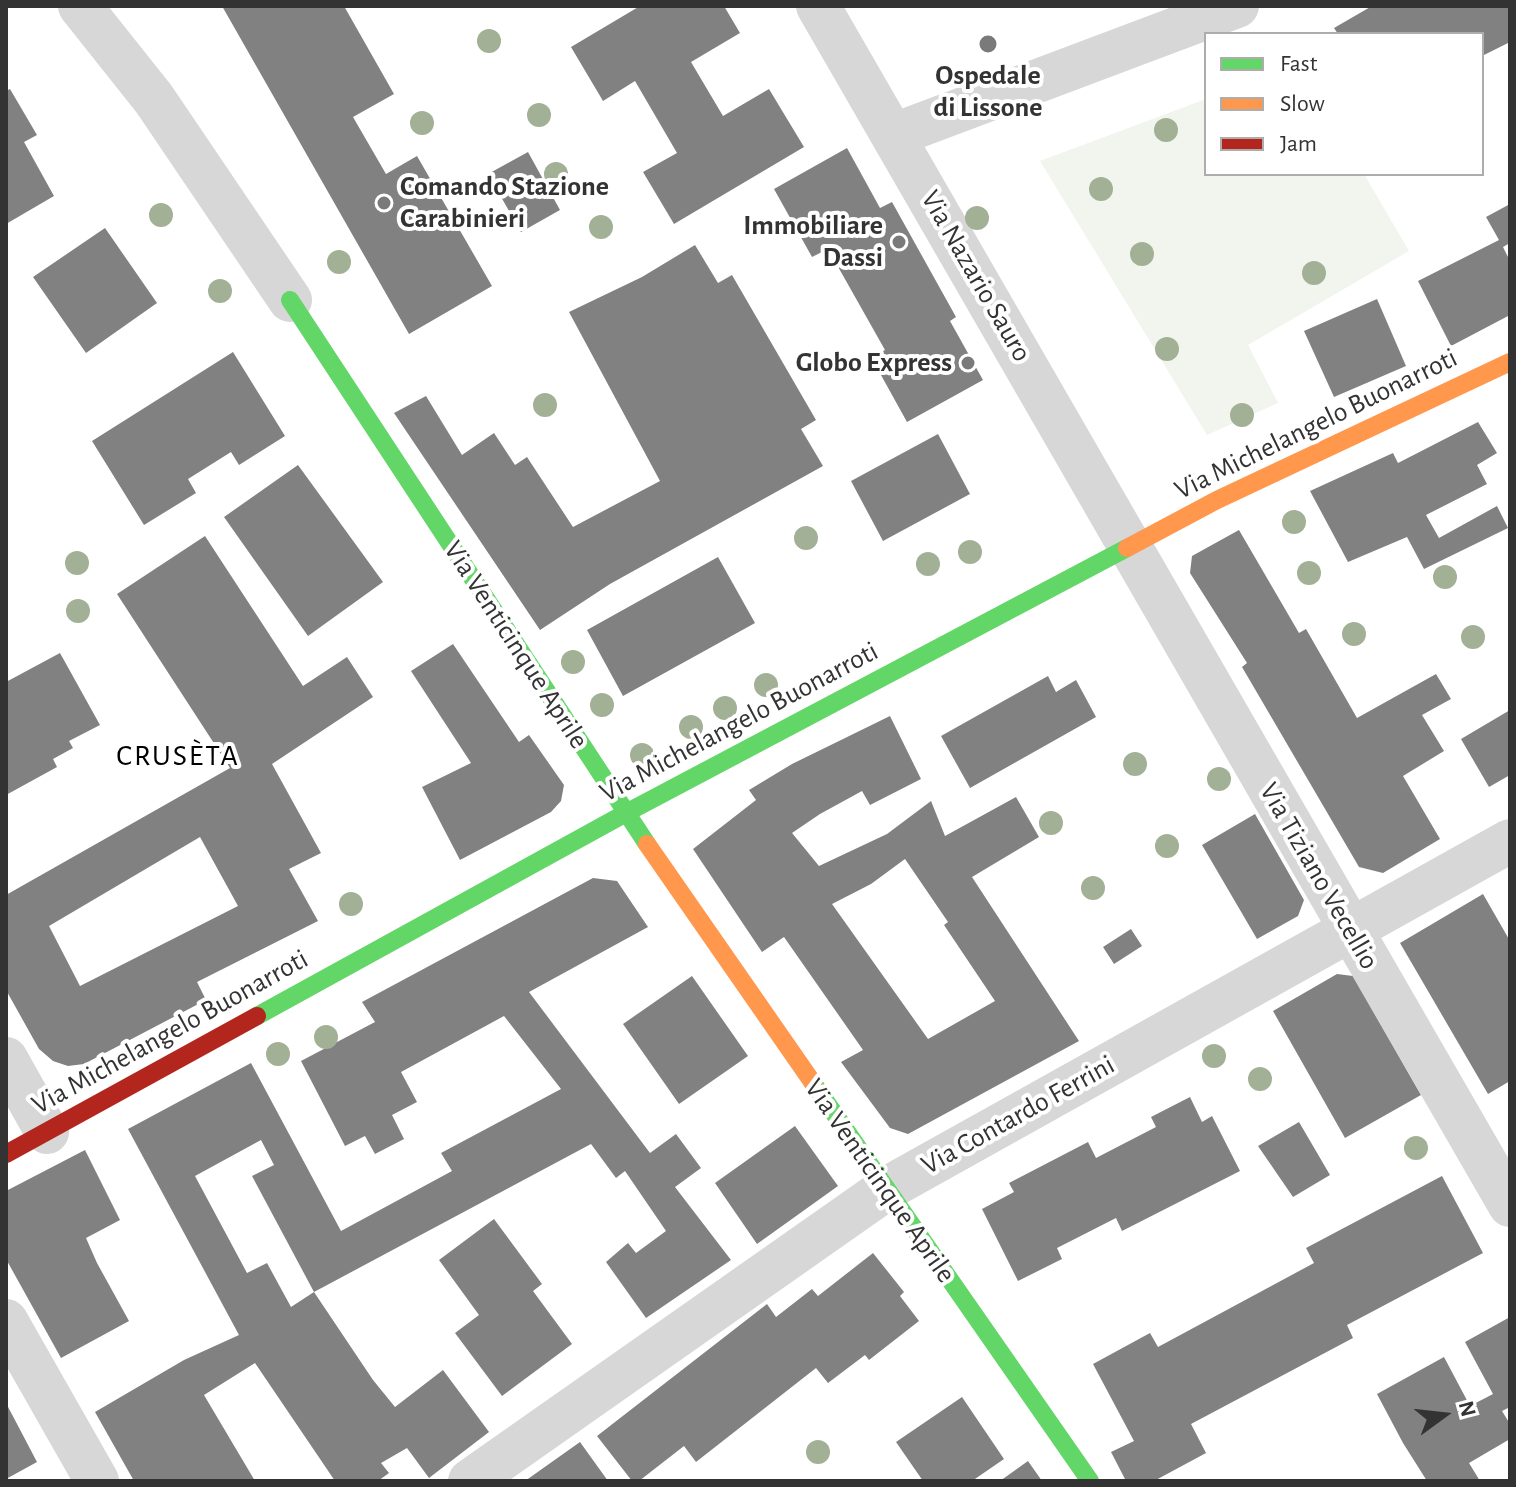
<!DOCTYPE html>
<meta charset="utf-8">
<style>
body{margin:0}
#map{position:relative;width:1516px;height:1487px;overflow:hidden;background:#fff;font-family:"Alegreya Sans",sans-serif}
canvas{display:block}
.frame{position:absolute;inset:0;border:8px solid #333;pointer-events:none}
.legend{position:absolute;left:1204px;top:32px;width:280px;height:144px;box-sizing:border-box;background:#fff;border:2px solid #adadad;margin:0;padding:10px 14px;list-style:none;font-size:24px;color:#333}
.legend li{display:flex;align-items:center;gap:16px;height:40px}
.legend b{width:40px;border:2px solid #adadad}
.north{position:absolute;left:1404px;top:1375px;width:80px;height:80px;-webkit-text-stroke:6px #fff;paint-order:stroke;rotate:75deg;font-size:22px;font-weight:700;line-height:32px;text-align:center;color:#333}
.north::after{content:'';display:block;margin:auto;width:28px;height:36px;background:#333;clip-path:polygon(50% 0,100% 100%,50% 72%,0 100%)}
</style>
<div id="map">
<canvas width="1516" height="1487"></canvas>
<div class="frame"></div>
<ul class="legend">
<li><b style="height:10px;background:#63d668"></b>Fast</li>
<li><b style="height:10px;background:#ff974d"></b>Slow</li>
<li><b style="height:10px;background:#b3261e"></b>Jam</li>
</ul>
<div class="north">N</div>
</div>
<script>
const context = document.querySelector('canvas').getContext('2d');
context.lineJoin = 'round';
function paint(path, color) { context.fillStyle = color; context.fill(path, 'evenodd'); }
const toPath = rows => new Path2D(rows.map(r => 'M' + r).join(''));
function stroke(path, color, width, dash) { context.strokeStyle = color; context.lineWidth = width; context.lineCap = dash ? 'butt' : 'round'; context.setLineDash(dash || []); context.stroke(path); }
function drawText(font, color, halo, rows, align = 'center') {
  context.font = font + ' "Alegreya Sans",sans-serif'; context.lineWidth = 8; context.setLineDash([]); context.textBaseline = 'middle'; context.strokeStyle = halo; context.fillStyle = color; for (const [text, x, y, turn = 0] of rows) {
    context.save(); context.translate(x, y); context.rotate((+turn || 0) * Math.PI / 180); context.textAlign = isNaN(turn) ? turn : align; if (halo) context.strokeText(text, 0, 0); context.fillText(text, 0, 0); context.restore();
  }
}
const green = toPath([
 [1206,99,1206,174,1364,174,1409,251,1248,345,1278,403,1207,435,1040,161]
]);
const building = toPath([
 [222,6,344,6,394,94,353,117,386,174,417,156,492,286,409,334],
 [640,6,724,6,740,33,691,62,723,116,769,89,804,147,674,224,643,172,677,153,635,81,603,101,571,47],
 [1372,6,1510,6,1510,42,1482,56,1482,34,1338,34,1334,28],
 [10,89,37,135,24,142,54,196,6,224,6,91],
 [847,148,880,208,892,202,956,317,950,321,983,380,907,422,871,357,885,350,828,249,812,257,774,189],
 [528,152,560,210,521,232,488,174],
 [1510,204,1510,243,1503,247,1510,261,1510,315,1451,346,1418,281,1499,240,1486,217],
 [105,228,157,303,86,353,33,277],
 [695,245,718,283,732,275,816,420,801,429,823,466,610,584,540,630,394,413,426,396,462,455,494,433,515,465,527,457,573,527,660,481,569,312,642,277],
 [1377,299,1406,366,1334,397,1304,331],
 [233,352,285,436,239,465,231,452,188,479,196,493,144,525,92,441],
 [1478,422,1497,453,1477,465,1487,484,1426,515,1439,538,1497,506,1508,528,1424,569,1407,537,1348,562,1310,491,1393,453,1398,463],
 [938,434,970,494,883,541,851,481],
 [298,465,383,582,308,636,224,517],
 [1239,530,1299,633,1306,629,1357,718,1436,674,1451,699,1422,715,1444,751,1403,776,1440,839,1383,873,1359,867,1242,667,1247,663,1190,573,1192,556],
 [205,536,303,686,347,657,373,697,272,764,321,853,289,869,318,921,197,982,206,1000,84,1064,68,1066,53,1061,39,1049,6,990,6,895,230,768,117,594],
 [200,837,238,906,80,986,49,926],
 [718,557,755,623,623,696,587,630],
 [453,644,519,742,529,735,564,785,561,801,551,812,460,860,422,787,471,763,411,671],
 [60,653,100,725,69,741,73,748,53,759,57,767,6,795,6,682],
 [1048,676,1056,692,1076,680,1096,717,970,788,941,736],
 [1510,710,1510,775,1489,787,1461,739],
 [890,716,921,779,870,805,862,791,820,814,792,833,819,866,887,834,931,801,945,836,1016,797,1039,837,972,877,1079,1041,908,1134,890,1128,841,1062,863,1050,784,937,762,952,693,849,756,800,749,790,792,764],
 [905,859,948,922,944,925,995,1001,928,1039,832,904,871,884],
 [1255,814,1304,900,1298,916,1257,939,1202,845],
 [593,878,617,881,648,927,529,992,650,1153,676,1134,701,1168,675,1187,731,1260,646,1318,606,1262,628,1243,636,1253,666,1231,625,1171,616,1178,591,1144,314,1292,373,1380,395,1407,443,1370,489,1432,429,1478,407,1448,381,1463,389,1473,378,1481,335,1481,255,1363,204,1395,255,1481,134,1481,95,1412,184,1360,239,1335,128,1129,251,1063,341,1231,452,1171,441,1153,561,1089,504,1016,401,1072,417,1102,392,1115,404,1139,375,1154,365,1136,345,1146,301,1061,375,1022,362,1002],
 [261,1140,274,1165,252,1176,314,1292,291,1307,267,1263,247,1273,195,1176],
 [1483,894,1510,941,1510,1081,1488,1094,1400,943],
 [1131,929,1142,946,1114,964,1103,947],
 [1337,974,1353,976,1421,1095,1345,1138,1273,1011],
 [692,976,748,1056,679,1104,623,1024],
 [1190,1097,1202,1122,1212,1116,1240,1171,1122,1231,1116,1218,1057,1248,1062,1259,1018,1281,982,1209,1014,1192,1009,1183,1088,1142,1096,1158,1156,1127,1151,1117],
 [1299,1122,1330,1175,1293,1197,1258,1146],
 [795,1126,838,1186,757,1244,715,1183],
 [85,1150,120,1220,86,1238,97,1263,129,1321,61,1358,6,1259,6,1191],
 [1442,1176,1483,1253,1347,1325,1353,1338,1191,1424,1206,1453,1154,1481,1126,1481,1111,1452,1134,1441,1093,1364,1150,1333,1158,1347,1314,1263,1306,1248],
 [494,1219,542,1284,533,1291,572,1344,502,1396,455,1333,479,1315,439,1260],
 [873,1253,904,1292,900,1296,919,1321,869,1360,865,1355,828,1383,816,1368,696,1462,684,1446,639,1481,632,1481,597,1436,767,1304,776,1317,812,1289,818,1296],
 [1510,1317,1510,1407,1502,1411,1510,1424,1510,1439,1469,1463,1480,1481,1427,1481,1403,1443,1377,1394,1444,1357,1470,1406,1493,1394,1465,1342],
 [962,1397,1004,1459,972,1481,923,1481,896,1442],
 [6,1403,37,1462,6,1479],
 [580,1442,608,1481,525,1481],
 [1028,1461,1042,1481,1000,1481]
]);
const street = toPath([
 [80,6,154,99,290,300],
 [818,6,1510,1205],
 [894,135,1237,6],
 [6,1059,47,1132],
 [6,1321,97,1481],
 [470,1481,886,1189,1510,841]
]);
const fast = toPath([
 [290,300,647,844],
 [257,1016,626,813,1127,548],
 [813,1083,1090,1481]
]);
const slow = toPath([
 [1127,548,1217,500,1510,362],
 [647,844,813,1083]
]);
const jam = toPath([
 [6,1154,257,1016]
]);
const trees = [
 [489,41],
 [539,115],
 [422,123],
 [1166,130],
 [556,174],
 [1101,189],
 [161,215],
 [977,218],
 [601,227],
 [1142,254],
 [339,262],
 [1314,273],
 [220,291],
 [1167,349],
 [545,405],
 [1242,415],
 [1294,522],
 [806,538],
 [970,552],
 [77,563],
 [928,564],
 [1309,573],
 [1445,577],
 [78,611],
 [1354,634],
 [1473,637],
 [573,662],
 [766,685],
 [602,705],
 [725,708],
 [691,727],
 [642,755],
 [1135,764],
 [1219,779],
 [1051,823],
 [1167,846],
 [1093,888],
 [351,904],
 [326,1037],
 [278,1054],
 [1214,1056],
 [1260,1079],
 [1416,1148],
 [818,1452]
];
const markers = [
 [988,44,10,"#7a7a7a"],
 [384,203,8,"#7a7a7a"],
 [899,242,8,"#7a7a7a"],
 [968,363,8,"#7a7a7a"]
];
const poiNames = [
 ["Ospedale",988,76,"center"],
 ["di Lissone",988,108,"center"],
 ["Comando Stazione",400,187,"left"],
 ["Carabinieri",400,219,"left"],
 ["Immobiliare",883,226],
 ["Dassi",883,258],
 ["Globo Express",952,363]
];
const streetNames = [
 ["Via Nazario Sauro",976,276,60],
 ["Via Michelangelo Buonarroti",1316,424,-26],
 ["Via Venticinque Aprile",516,645,57],
 ["Via Michelangelo Buonarroti",739,722,-28],
 ["Via Tiziano Vecellio",1319,876,60],
 ["Via Michelangelo Buonarroti",170,1032,-29],
 ["Via Contardo Ferrini",1018,1115,-29],
 ["Via Venticinque Aprile",880,1181,55]
];
const neighbourhoodNames = [
 ["CRUSÈTA",178,756]
];
paint(green, '#f1f5ed');
paint(building, '#818181');
stroke(street, '#d7d7d7', 44);
stroke(fast, '#63d668', 18);
stroke(slow, '#ff974d', 18);
stroke(jam, '#b3261e', 18);
context.fillStyle = '#a2b095';
for (const [x, y] of trees) { context.beginPath(); context.arc(x, y, 12, 0, 2 * Math.PI); context.fill(); }
for (const [x, y, r, color] of markers) { const dot = new Path2D(); dot.arc(x, y, r, 0, 2 * Math.PI); context.fillStyle = color; context.fill(dot); stroke(dot, '#fff', 3); }
drawText('bold 28px', '#333', '#fff', poiNames, 'right');
drawText('28px', '#333', '#fff', streetNames);
context.letterSpacing = '2px';
drawText('30px', '#000', '#fff', neighbourhoodNames);
context.letterSpacing = '0px';
</script>
